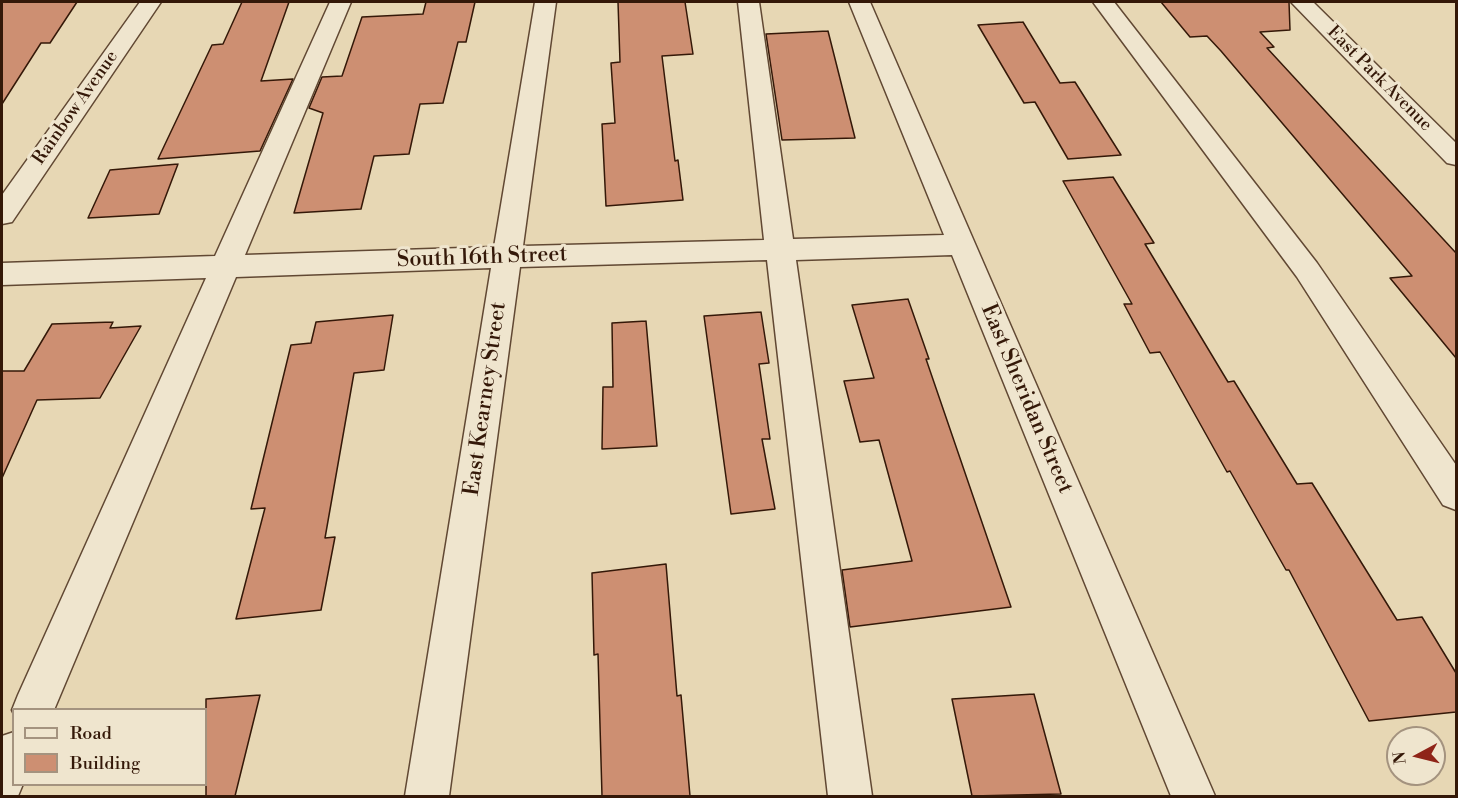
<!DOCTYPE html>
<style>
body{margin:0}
#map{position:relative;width:1458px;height:798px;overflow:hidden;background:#e7d7b4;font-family:"Libre Bodoni",serif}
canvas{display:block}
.frame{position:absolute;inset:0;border:3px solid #341808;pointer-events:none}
.legend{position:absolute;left:12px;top:708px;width:195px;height:78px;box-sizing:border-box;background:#efe5ce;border:2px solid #a4937f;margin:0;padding:8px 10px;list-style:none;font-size:18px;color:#341808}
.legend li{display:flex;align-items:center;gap:12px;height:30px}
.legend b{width:30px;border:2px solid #a4937f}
.north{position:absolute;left:1386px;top:726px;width:60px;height:60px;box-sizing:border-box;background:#efe5ce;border:2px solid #a4937f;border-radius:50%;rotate:263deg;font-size:16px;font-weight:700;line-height:24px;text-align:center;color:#341808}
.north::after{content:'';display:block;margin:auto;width:21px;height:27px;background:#8f2418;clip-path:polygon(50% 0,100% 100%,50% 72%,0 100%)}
</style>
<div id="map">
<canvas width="1458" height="798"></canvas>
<div class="frame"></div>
<ul class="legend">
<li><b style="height:8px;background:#efe5ce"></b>Road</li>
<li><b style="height:16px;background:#cd8f72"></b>Building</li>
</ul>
<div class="north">N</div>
</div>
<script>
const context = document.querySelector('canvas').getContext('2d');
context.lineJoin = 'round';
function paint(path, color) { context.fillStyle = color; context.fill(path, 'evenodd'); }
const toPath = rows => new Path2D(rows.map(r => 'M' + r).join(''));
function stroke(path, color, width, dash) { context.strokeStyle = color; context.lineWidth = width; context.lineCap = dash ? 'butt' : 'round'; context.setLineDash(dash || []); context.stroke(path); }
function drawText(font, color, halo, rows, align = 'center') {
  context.font = font + ' "Libre Bodoni",serif'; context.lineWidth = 6; context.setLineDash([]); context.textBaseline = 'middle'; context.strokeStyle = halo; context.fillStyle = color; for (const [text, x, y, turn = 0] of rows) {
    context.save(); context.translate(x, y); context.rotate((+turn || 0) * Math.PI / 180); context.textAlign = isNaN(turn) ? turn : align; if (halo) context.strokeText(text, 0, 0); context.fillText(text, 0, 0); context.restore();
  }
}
const building = toPath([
 [2,2,77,2,50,43,41,43,2,104,2,2],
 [242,2,289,2,261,81,293,79,260,151,158,159,212,45,223,44,242,2],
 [426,2,475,2,466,42,458,42,443,103,420,104,409,154,374,156,361,209,294,213,323,113,309,108,322,77,342,76,362,17,423,14,426,2],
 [618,2,685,2,693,54,662,56,675,161,678,160,683,200,606,206,602,124,615,123,611,63,620,62,618,2],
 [1161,2,1289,2,1290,30,1260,32,1274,47,1267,48,1456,253,1456,358,1390,278,1412,276,1221,51,1207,36,1190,37,1161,2],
 [1023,22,1060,83,1075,82,1121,155,1068,159,1035,102,1024,103,978,25,1023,22],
 [828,31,855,138,782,140,766,34,828,31],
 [178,164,159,214,88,218,110,170,178,164],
 [1113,177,1154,243,1145,244,1228,382,1234,381,1297,484,1312,483,1397,620,1422,617,1456,673,1456,712,1369,721,1289,570,1286,570,1230,471,1227,472,1160,352,1150,353,1124,304,1132,304,1063,181,1113,177],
 [908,299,929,359,926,359,1011,607,850,627,842,570,912,561,879,440,860,442,844,381,874,378,852,305,908,299],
 [761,312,769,363,759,364,770,439,762,439,775,509,731,514,704,316,761,312],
 [393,315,384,370,354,373,325,538,335,537,321,610,236,619,265,508,251,509,291,345,311,343,316,322,393,315],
 [646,321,657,446,602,449,603,387,613,387,612,323,646,321],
 [113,322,110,328,141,326,100,398,37,400,2,478,2,371,24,371,52,324,113,322],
 [666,564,677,696,681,695,690,796,602,796,598,654,594,655,592,573,666,564],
 [1034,694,1061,794,972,796,952,699,1034,694],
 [260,695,235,796,206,796,206,699,260,695]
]);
const minor = toPath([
 [140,2,161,2,12,222,2,224,2,195,140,2],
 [330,2,351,2,245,255,494,247,535,2,556,2,523,246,764,240,738,2,759,2,793,239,944,235,849,2,870,2,1215,796,1171,796,952,255,796,260,872,796,828,796,767,260,520,267,449,796,405,796,491,268,236,277,54,710,14,710,14,714,12,710,18,695,206,278,2,285,2,263,215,256,330,2],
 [1093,2,1114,2,1317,263,1456,465,1456,510,1443,505,1297,277,1093,2],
 [1291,2,1313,2,1456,143,1456,165,1447,163,1291,2],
 [14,732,14,784,23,784,18,796,2,796,2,736,14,732]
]);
const farStreetnames = [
 ["East Park Avenue",1379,79,45],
 ["Rainbow Avenue",76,108,-55]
];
const streetNames = [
 ["South 16th Street",482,258,-2],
 ["East Kearney Street",486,399,-82],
 ["East Sheridan Street",1026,399,67]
];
paint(building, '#cd8f72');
stroke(building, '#341808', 1.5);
stroke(minor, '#614833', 3);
paint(minor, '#efe5ce');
drawText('18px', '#341808', '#efe5ce', farStreetnames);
drawText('22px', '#341808', '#efe5ce', streetNames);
</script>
